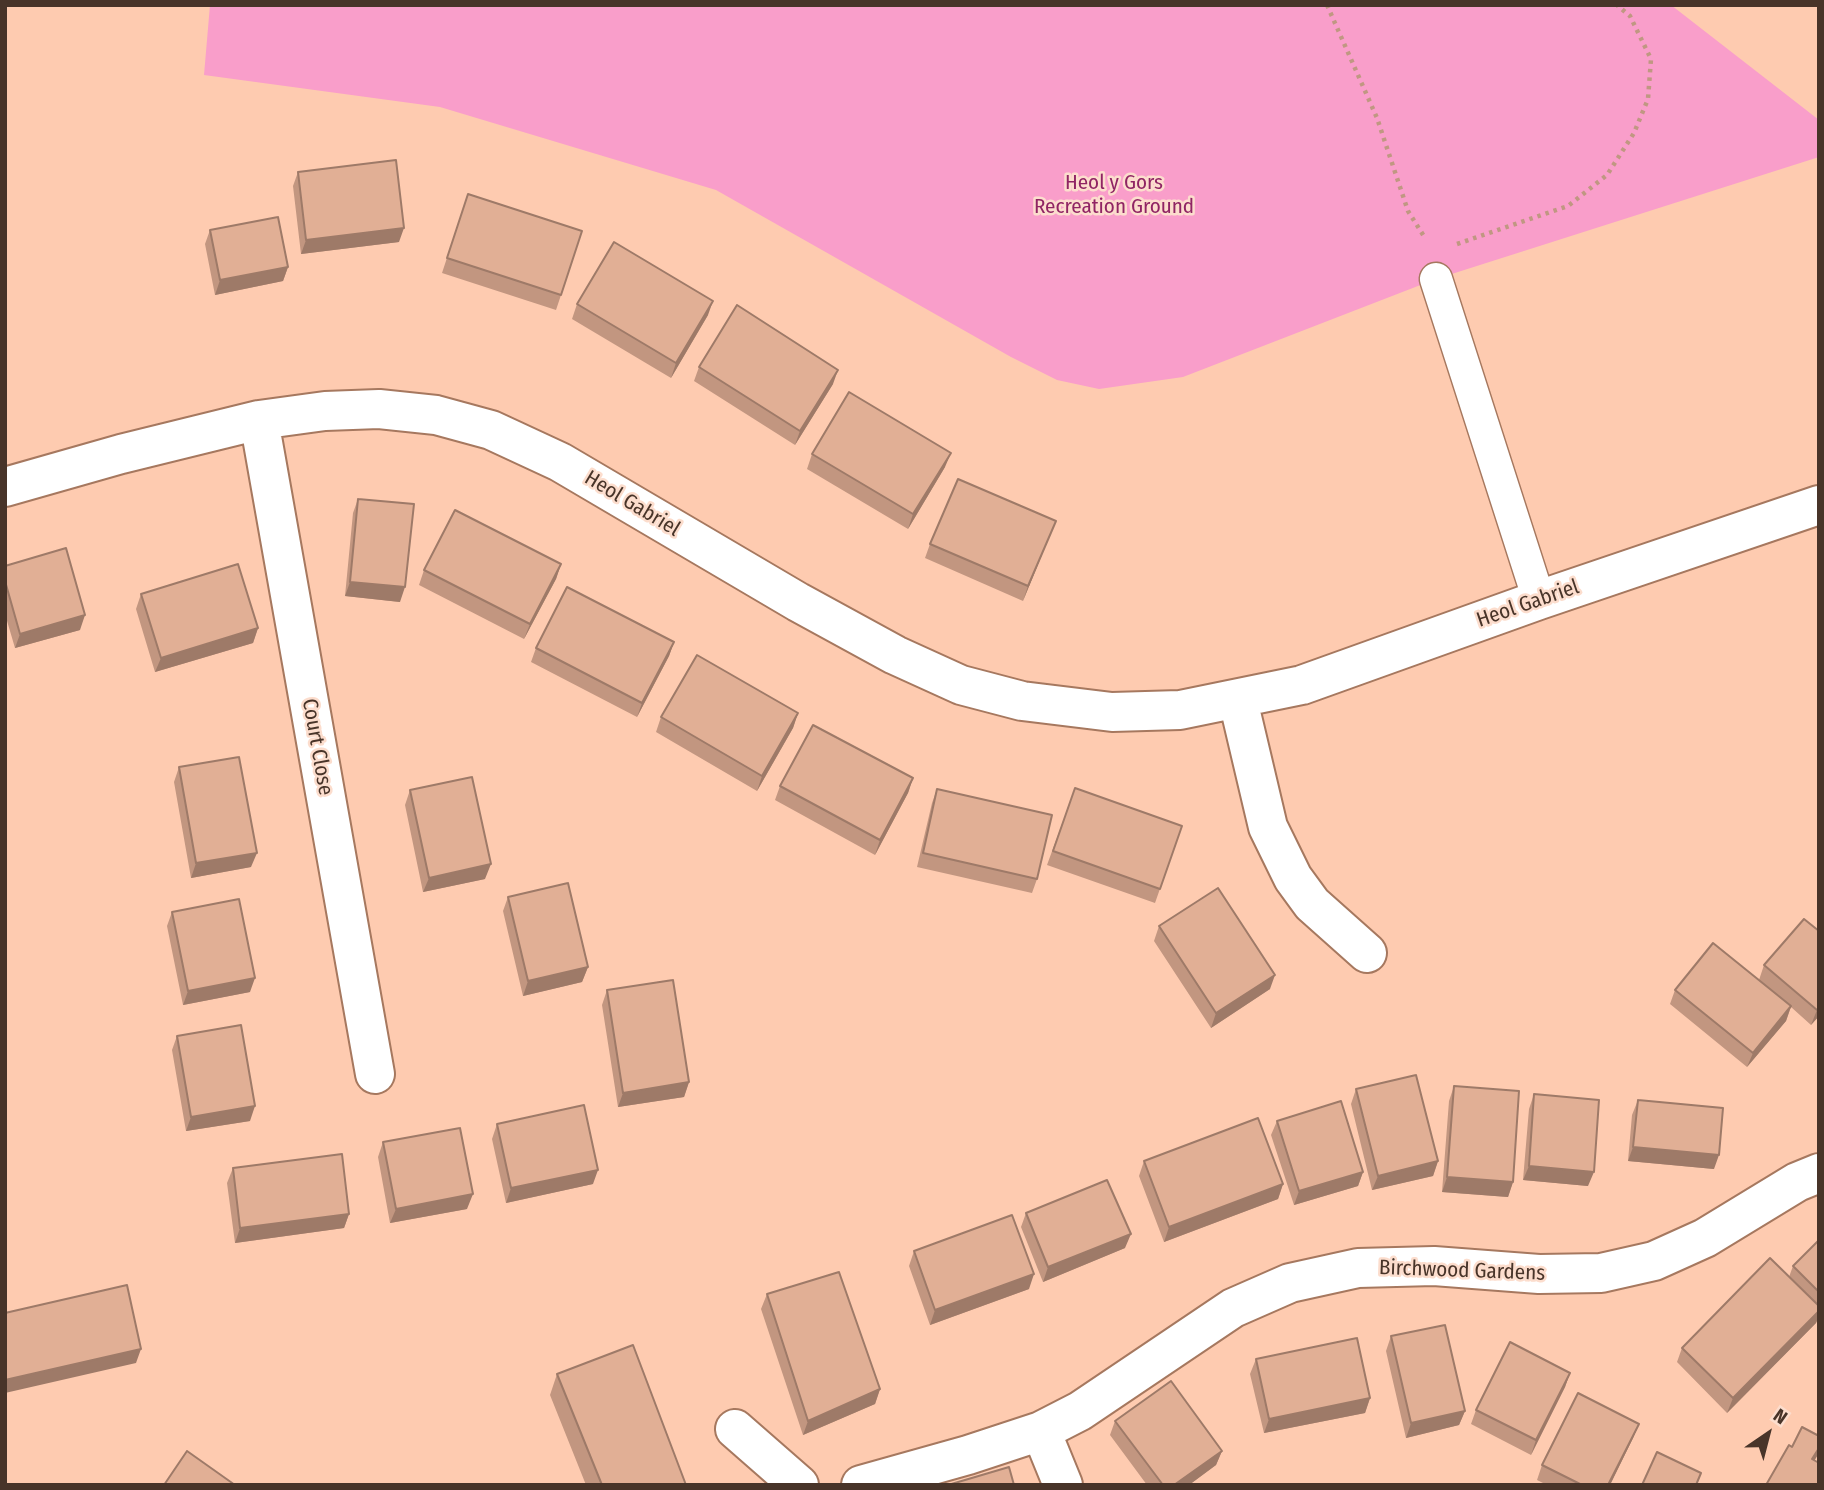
<!DOCTYPE html>
<style>
body{margin:0}
#map{position:relative;width:1824px;height:1490px;overflow:hidden;background:#fecbb0;font-family:"Fira Sans Condensed",sans-serif}
canvas{display:block}
.frame{position:absolute;inset:0;border:7px solid #483429;pointer-events:none}
.north{position:absolute;left:1733px;top:1399px;width:70px;height:70px;-webkit-text-stroke:5px #fcddcd;paint-order:stroke;rotate:35deg;font-size:19px;font-weight:700;line-height:28px;text-align:center;color:#483429}
.north::after{content:'';display:block;margin:auto;width:24px;height:32px;background:#483429;clip-path:polygon(50% 0,100% 100%,50% 72%,0 100%)}
</style>
<div id="map">
<canvas width="1824" height="1490"></canvas>
<div class="frame"></div>
<div class="north">N</div>
</div>
<script>
const context = document.querySelector('canvas').getContext('2d');
context.lineJoin = 'round';
function paint(path, color) { context.fillStyle = color; context.fill(path, 'evenodd'); }
const toPath = rows => new Path2D(rows.map(r => 'M' + r).join(''));
function stroke(path, color, width, dash) { context.strokeStyle = color; context.lineWidth = width; context.lineCap = dash ? 'butt' : 'round'; context.setLineDash(dash || []); context.stroke(path); }
function drawText(font, color, halo, rows, align = 'center') {
  context.font = font + ' "Fira Sans Condensed",sans-serif'; context.lineWidth = 5; context.setLineDash([]); context.textBaseline = 'middle'; context.strokeStyle = halo; context.fillStyle = color; for (const [text, x, y, turn = 0] of rows) {
    context.save(); context.translate(x, y); context.rotate((+turn || 0) * Math.PI / 180); context.textAlign = isNaN(turn) ? turn : align; if (halo) context.strokeText(text, 0, 0); context.fillText(text, 0, 0); context.restore();
  }
}
const green = toPath([
 [210,5,1671,5,1819,120,1819,157,1436,279,1183,377,1099,389,1057,380,1011,357,716,190,440,107,204,75]
]);
const path = toPath([
 [1327,5,1377,118,1408,211,1425,238],
 [1457,244,1568,206,1607,175,1634,133,1648,99,1651,59,1630,16,1617,5]
]);
const service = toPath([
 [1436,279,1539,600]
]);
const minor = toPath([
 [259,420,375,1074],
 [5,487,121,454,259,420,325,411,379,409,436,415,491,430,560,462,798,602,895,655,961,685,1022,701,1112,712,1180,710,1302,685,1539,600,1819,505],
 [1238,700,1268,827,1293,878,1312,904,1367,953],
 [735,1429,799,1485],
 [861,1485,968,1455,1041,1431],
 [1063,1485,1041,1431,1080,1411,1233,1308,1290,1283,1358,1268,1434,1266,1539,1274,1601,1273,1654,1261,1705,1238,1797,1182,1819,1173]
]);
const wall = toPath([
 [298,172,399,242,301,254,293,186],
 [468,194,561,295,556,310,442,273],
 [210,230,288,267,283,281,215,295,205,244],
 [577,304,708,315,671,378,572,319],
 [699,367,833,384,795,445,694,381],
 [812,454,945,467,908,529,807,469],
 [358,499,400,602,345,596,353,513],
 [1050,535,1023,601,925,558,930,544],
 [561,564,556,579,524,639,419,585,424,570],
 [5,566,80,630,15,648,5,614],
 [141,594,258,628,253,643,155,672,136,609],
 [674,642,669,656,637,717,531,662,536,648],
 [798,713,793,728,757,791,656,732,661,717],
 [179,767,251,867,191,878,174,782],
 [913,778,908,793,875,855,775,800,780,786],
 [1075,788,1182,826,1155,903,1047,865],
 [937,789,1037,879,1032,893,917,867,932,803],
 [410,790,485,879,423,892,405,805],
 [508,897,588,967,582,982,523,996,503,911],
 [172,912,250,992,183,1005,167,926],
 [1159,926,1270,989,1211,1028,1154,941],
 [1819,931,1819,1016,1811,1025,1791,1007,1786,1021,1747,1067,1670,1004,1675,990,1759,980,1764,965],
 [607,990,689,1082,684,1097,618,1107,602,1005],
 [177,1036,250,1121,186,1131,172,1050],
 [1454,1086,1513,1182,1508,1197,1442,1192,1449,1101],
 [1356,1089,1438,1161,1433,1176,1372,1190,1351,1104],
 [1534,1094,1588,1186,1523,1180,1529,1109],
 [1638,1100,1714,1169,1628,1161,1632,1115],
 [1277,1121,1363,1172,1358,1186,1294,1205,1271,1135],
 [497,1124,593,1184,506,1203,492,1139],
 [383,1142,467,1209,390,1223,378,1157],
 [1144,1161,1283,1184,1278,1199,1164,1242,1139,1176],
 [233,1168,349,1214,344,1228,235,1243,227,1183],
 [1026,1213,1125,1248,1043,1282,1021,1227],
 [1819,1240,1819,1316,1816,1323,1727,1413,1677,1362,1682,1348,1789,1277,1793,1266],
 [914,1251,1029,1289,930,1325,909,1266],
 [767,1294,880,1389,875,1404,803,1435,761,1309],
 [1391,1336,1465,1411,1459,1425,1406,1438,1386,1351],
 [1256,1359,1370,1398,1365,1413,1264,1433,1250,1374],
 [1570,1373,1565,1387,1531,1455,1471,1424,1476,1410],
 [557,1374,686,1485,586,1485,550,1395],
 [1115,1421,1222,1451,1216,1465,1189,1485,1147,1485,1110,1435],
 [1639,1424,1633,1438,1610,1485,1547,1485,1537,1480,1542,1465]
]);
const shadedWall = toPath([
 [404,228,399,242,301,254,306,240],
 [288,267,283,281,215,295,220,280],
 [713,301,708,315,671,378,676,363],
 [838,370,833,384,795,445,800,431],
 [951,453,945,467,908,529,913,514],
 [1056,521,1050,535,1023,601,1028,586],
 [561,564,556,579,524,639,530,624],
 [350,582,405,587,400,602,345,596],
 [85,615,80,630,15,648,20,634],
 [258,628,253,643,155,672,161,658],
 [674,642,669,656,637,717,642,703],
 [798,713,793,728,757,791,762,776],
 [913,778,908,793,875,855,880,840],
 [257,853,251,867,191,878,196,863],
 [491,864,485,879,423,892,429,878],
 [588,967,582,982,523,996,528,981],
 [1275,975,1270,989,1211,1028,1216,1013],
 [255,978,250,992,183,1005,188,991],
 [1791,1006,1786,1021,1747,1067,1753,1053],
 [1819,1008,1819,1016,1811,1025,1817,1010],
 [689,1082,684,1097,618,1107,623,1093],
 [255,1106,250,1121,186,1131,191,1117],
 [1633,1147,1719,1155,1714,1169,1628,1161],
 [1438,1161,1433,1176,1372,1190,1378,1176],
 [1529,1166,1594,1172,1588,1186,1523,1180],
 [598,1170,593,1184,506,1203,511,1188],
 [1363,1172,1358,1186,1294,1205,1299,1191],
 [1447,1177,1513,1182,1508,1197,1442,1192],
 [1283,1184,1278,1199,1164,1242,1169,1227],
 [473,1194,467,1209,390,1223,396,1209],
 [349,1214,344,1228,235,1243,240,1228],
 [1131,1234,1125,1248,1043,1282,1048,1267],
 [1034,1274,1029,1289,930,1325,935,1310],
 [1819,1311,1819,1316,1816,1323,1727,1413,1733,1398],
 [141,1349,136,1363,5,1393,5,1380],
 [1570,1373,1565,1387,1531,1455,1536,1440],
 [880,1389,875,1404,803,1435,808,1421],
 [1370,1398,1365,1413,1264,1433,1269,1419],
 [1465,1411,1459,1425,1406,1438,1411,1423],
 [1639,1424,1633,1438,1610,1485,1608,1485],
 [1819,1448,1819,1453,1807,1473,1812,1459],
 [1222,1451,1216,1465,1189,1485,1174,1485]
]);
const building = toPath([
 [396,160,404,228,306,240,298,172,396,160],
 [468,194,582,231,561,295,447,258,468,194],
 [278,217,288,267,220,280,210,230,278,217],
 [614,242,713,301,676,363,577,304,614,242],
 [737,305,838,370,800,431,699,367,737,305],
 [849,392,951,453,913,514,812,454,849,392],
 [958,479,1056,521,1028,586,930,544,958,479],
 [358,499,414,504,405,587,350,582,358,499],
 [455,510,561,564,530,624,424,570,455,510],
 [66,548,85,615,20,634,5,581,5,566,66,548],
 [238,564,258,628,161,658,141,594,238,564],
 [567,587,674,642,642,703,536,648,567,587],
 [697,655,798,713,762,776,661,717,697,655],
 [813,725,913,778,880,840,780,786,813,725],
 [239,757,257,853,196,863,179,767,239,757],
 [472,777,491,864,429,878,410,790,472,777],
 [1075,788,1182,826,1160,889,1053,851,1075,788],
 [937,789,1052,815,1037,879,923,853,937,789],
 [568,883,588,967,528,981,508,897,568,883],
 [1218,888,1275,975,1216,1013,1159,926,1218,888],
 [239,899,255,978,188,991,172,912,239,899],
 [1804,919,1819,931,1819,1008,1817,1010,1764,965,1804,919],
 [1713,943,1791,1006,1753,1053,1675,990,1713,943],
 [673,980,689,1082,623,1093,607,990,673,980],
 [241,1025,255,1106,191,1117,177,1036,241,1025],
 [1416,1075,1438,1161,1378,1176,1356,1089,1416,1075],
 [1454,1086,1519,1091,1513,1182,1447,1177,1454,1086],
 [1534,1094,1599,1100,1594,1172,1529,1166,1534,1094],
 [1638,1100,1723,1108,1719,1155,1633,1147,1638,1100],
 [1341,1101,1363,1172,1299,1191,1277,1121,1341,1101],
 [584,1105,598,1170,511,1188,497,1124,584,1105],
 [1258,1118,1283,1184,1169,1227,1144,1161,1258,1118],
 [460,1128,473,1194,396,1209,383,1142,460,1128],
 [342,1154,349,1214,240,1228,233,1168,342,1154],
 [1107,1180,1131,1234,1048,1267,1026,1213,1107,1180],
 [1012,1215,1034,1274,935,1310,914,1251,1012,1215],
 [1819,1240,1819,1292,1793,1266,1819,1240],
 [1770,1258,1819,1306,1819,1311,1733,1398,1682,1348,1770,1258],
 [839,1272,880,1389,808,1421,767,1294,839,1272],
 [127,1285,141,1349,5,1380,5,1313,127,1285],
 [1445,1325,1465,1411,1411,1423,1391,1336,1445,1325],
 [1357,1338,1370,1398,1269,1419,1256,1359,1357,1338],
 [1510,1342,1570,1373,1536,1440,1476,1410,1510,1342],
 [633,1345,686,1485,602,1485,557,1374,633,1345],
 [1171,1381,1222,1451,1174,1485,1163,1485,1115,1421,1171,1381],
 [1578,1393,1639,1424,1608,1485,1582,1485,1542,1465,1578,1393],
 [1802,1427,1819,1436,1819,1448,1812,1459,1819,1463,1819,1485,1766,1485,1789,1445,1792,1447,1802,1427],
 [187,1451,235,1485,164,1485,187,1451],
 [1657,1452,1701,1473,1696,1485,1642,1485,1657,1452],
 [1009,1467,1014,1485,948,1485,1009,1467]
]);
const parkNames = [
 ["Heol y Gors",1114,183],
 ["Recreation Ground",1114,207]
];
const streetNames = [
 ["Heol Gabriel",632,504,31],
 ["Heol Gabriel",1528,604,-19],
 ["Court Close",317,747,80],
 ["Birchwood Gardens",1462,1271,2]
];
paint(green, '#f99eca');
stroke(service, '#a6785f', 35);
stroke(minor, '#a6785f', 42);
stroke(path, '#c09782', 4.5, [3.5, 5]);
stroke(service, '#fff', 32);
stroke(minor, '#fff', 38);
paint(wall, '#c29680');
paint(shadedWall, '#9e7a68');
paint(building, '#e1af95');
stroke(building, '#9e7a68', 2);
drawText('21px', '#902464', '#fcddcd', parkNames);
drawText('21px', '#483429', '#fcddcd', streetNames);
</script>
